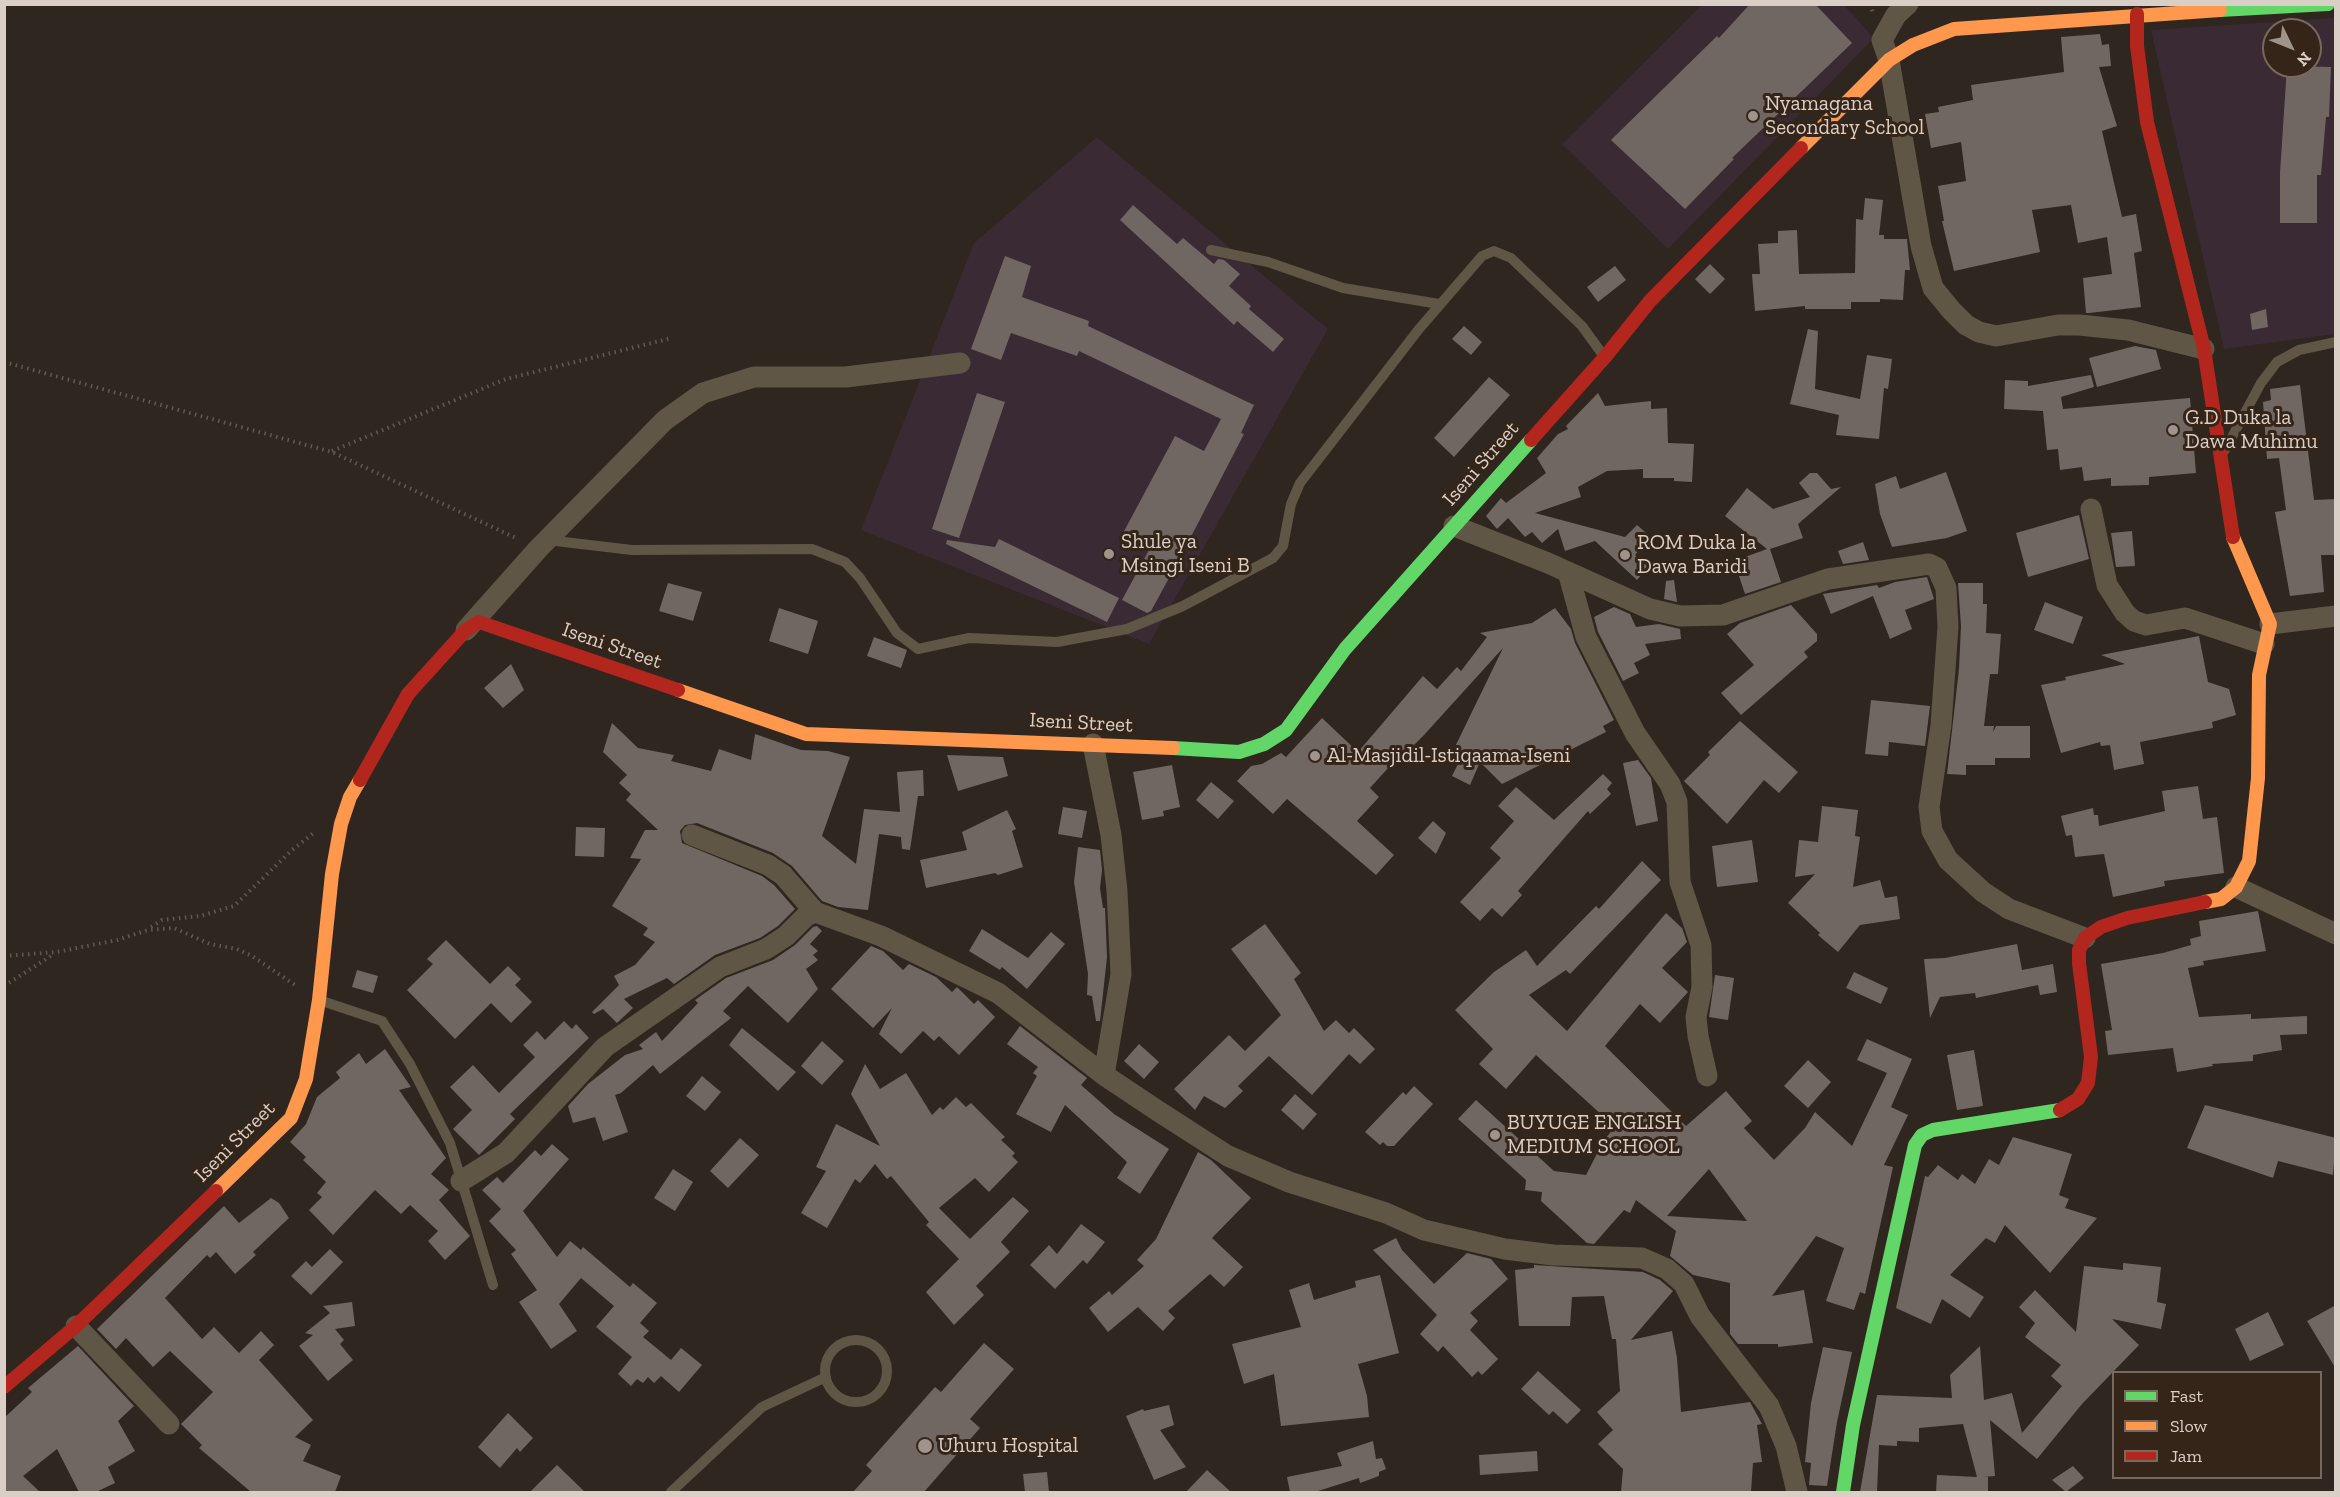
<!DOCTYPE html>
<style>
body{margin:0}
#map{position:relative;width:2340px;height:1497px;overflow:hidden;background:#2f261f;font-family:"Zilla Slab",serif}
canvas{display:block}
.frame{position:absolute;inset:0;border:6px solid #dacfc7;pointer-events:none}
.legend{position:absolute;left:2112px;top:1371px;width:210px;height:108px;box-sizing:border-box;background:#352519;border:2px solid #77695f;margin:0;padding:8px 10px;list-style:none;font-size:18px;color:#dacfc7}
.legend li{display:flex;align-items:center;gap:12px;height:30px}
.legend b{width:30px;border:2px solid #77695f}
.north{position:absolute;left:2262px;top:18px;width:60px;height:60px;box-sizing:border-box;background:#352519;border:2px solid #77695f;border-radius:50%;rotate:133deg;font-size:16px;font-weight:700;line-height:24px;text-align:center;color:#dacfc7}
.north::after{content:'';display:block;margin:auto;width:21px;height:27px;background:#9e948c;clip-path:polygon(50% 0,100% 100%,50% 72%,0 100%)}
</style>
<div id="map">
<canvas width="2340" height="1497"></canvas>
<div class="frame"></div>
<ul class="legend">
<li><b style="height:8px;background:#63d668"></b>Fast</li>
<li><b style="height:8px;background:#ff974d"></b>Slow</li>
<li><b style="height:8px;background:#b3261e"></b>Jam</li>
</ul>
<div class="north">N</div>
</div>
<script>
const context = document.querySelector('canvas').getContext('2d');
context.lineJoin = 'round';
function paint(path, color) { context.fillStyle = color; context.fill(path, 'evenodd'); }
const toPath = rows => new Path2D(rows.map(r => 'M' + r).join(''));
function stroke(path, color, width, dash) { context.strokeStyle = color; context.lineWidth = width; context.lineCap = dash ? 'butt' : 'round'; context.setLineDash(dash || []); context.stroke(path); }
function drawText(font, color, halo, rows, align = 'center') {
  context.font = font + ' "Zilla Slab",serif'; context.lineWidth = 6; context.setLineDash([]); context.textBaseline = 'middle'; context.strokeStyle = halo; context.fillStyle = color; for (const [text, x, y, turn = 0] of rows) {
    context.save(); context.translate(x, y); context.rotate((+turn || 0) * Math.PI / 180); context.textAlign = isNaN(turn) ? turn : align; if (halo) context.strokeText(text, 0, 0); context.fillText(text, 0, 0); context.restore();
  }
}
const education = toPath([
 [1702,5,1844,5,1874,38,1668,249,1562,144],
 [2335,18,2335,334,2224,349,2151,30],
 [2274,30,2310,30,2310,66,2274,66],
 [1097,137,1328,329,1149,644,861,530,974,243]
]);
const building = toPath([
 [1750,4,1815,4,1852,43,1732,158,1734,159,1685,209,1611,140,1717,36,1719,38],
 [2100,34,2102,45,2109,44,2111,66,2099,67,2117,126,2102,131,2122,217,2136,214,2142,251,2134,253,2141,307,2089,313,2086,313,2083,278,2112,274,2107,237,2078,243,2071,205,2032,210,2040,252,1954,271,1942,221,1944,221,1938,186,1966,181,1961,142,1931,148,1925,114,1939,112,1938,107,1973,100,1971,85,2064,72,2061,37],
 [2287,66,2331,67,2329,117,2326,117,2321,175,2317,175,2317,223,2280,223,2280,173],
 [1865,198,1883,200,1879,235,1884,235,1884,239,1907,239,1910,270,1905,270,1903,300,1880,299,1880,302,1851,302,1851,309,1805,309,1805,306,1755,311,1752,274,1760,274,1758,244,1778,243,1778,231,1797,230,1799,274,1855,273,1856,219,1863,220],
 [1133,205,1177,244,1183,238,1214,264,1218,259,1224,260,1240,274,1229,286,1251,306,1249,309,1284,339,1273,352,1237,321,1234,325,1120,220],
 [1005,256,1031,266,1022,297,1089,321,1088,326,1254,405,1241,433,1244,434,1180,558,1151,611,1147,613,1122,600,1149,550,1122,535,1175,436,1204,451,1221,419,1079,351,1077,356,1011,333,1001,360,971,349],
 [1710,264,1725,279,1710,294,1695,279],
 [1615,266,1626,280,1598,302,1587,287],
 [2266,309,2268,327,2252,330,2250,314],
 [1464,326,1482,342,1471,355,1452,339],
 [1808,329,1818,331,1815,389,1860,399,1867,355,1892,359,1888,389,1884,388,1879,439,1836,435,1839,415,1790,404],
 [2135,346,2156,350,2161,369,2097,387,2089,358],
 [2091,375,2094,387,2061,397,2063,409,2190,398,2196,473,2149,477,2149,485,2111,486,2111,478,2084,481,2082,467,2060,470,2058,449,2047,450,2043,411,2004,409,2005,380,2028,381,2028,386],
 [1489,377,1510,395,1454,457,1434,438],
 [2300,385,2314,500,2336,499,2336,555,2321,555,2324,592,2290,596,2275,512,2286,510,2279,458,2267,459,2263,402,2271,400,2270,389],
 [977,393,1005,402,959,538,932,529],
 [1598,393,1605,406,1651,401,1651,409,1667,408,1668,443,1694,444,1692,482,1674,481,1674,478,1643,478,1643,469,1607,471,1578,487,1581,497,1535,513,1625,537,1637,525,1651,537,1635,555,1648,567,1637,580,1595,541,1565,551,1558,529,1542,543,1532,532,1525,537,1508,518,1497,529,1486,516,1501,498,1506,503,1546,473,1537,458,1558,434,1568,429,1566,426],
 [1946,472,1967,531,1947,538,1892,547,1880,514,1875,484,1896,476,1900,489],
 [1810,473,1817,473,1831,489,1841,487,1798,524,1803,538,1770,549,1781,582,1745,594,1734,561,1767,549,1725,516,1747,488,1773,509,1810,497,1799,483],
 [2079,515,2089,559,2028,577,2016,533],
 [2132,531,2135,566,2116,567,2111,533],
 [999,539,1119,598,1107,622,946,544,947,540,995,547],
 [1863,542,1869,560,1843,564,1838,551],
 [1927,577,1934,599,1905,610,1912,629,1890,639,1873,596,1831,614,1823,594,1877,585,1879,588,1895,582],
 [1674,580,1677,602,1664,599,1666,581],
 [668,583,702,592,693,621,659,611],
 [1958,583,1983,583,1983,604,1987,604,1986,633,2001,634,1998,674,1990,674,1984,726,1994,726,1993,732,1996,726,2030,726,2030,758,1995,758,1995,765,1966,765,1966,775,1947,774,1959,669,1961,626],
 [2045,602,2083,617,2073,644,2034,630],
 [1791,605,1817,634,1817,641,1804,652,1808,657,1741,715,1721,693,1754,665,1727,634,1740,623],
 [1614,607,1630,614,1636,627,1659,624,1680,629,1681,639,1645,644,1650,655,1634,663,1639,673,1623,681,1598,632,1594,617],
 [779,608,818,621,808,654,769,641],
 [1555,608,1571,629,1575,643,1614,720,1603,726,1606,732,1502,784,1480,762,1470,785,1452,776,1461,758,1452,753,1503,648,1424,735,1400,759,1398,757,1370,788,1379,797,1357,821,1394,855,1376,875,1287,799,1273,814,1237,781,1251,766,1262,764,1281,753,1286,757,1322,718,1358,752,1423,676,1437,689,1457,667,1461,671,1487,637,1480,633,1532,623],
 [2199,636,2208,682,2229,689,2236,715,2212,722,2213,728,2140,742,2144,764,2114,770,2110,745,2101,746,2100,742,2061,753,2041,685,2066,680,2065,677,2125,664,2101,655],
 [874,637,907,650,901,668,867,656],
 [511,664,524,690,503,708,484,688],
 [1871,700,1930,706,1925,746,1889,742,1888,756,1865,754],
 [1740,721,1798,772,1779,793,1764,780,1727,824,1684,781,1710,755,1708,752],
 [612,723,638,748,674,755,671,761,711,771,719,749,751,760,755,734,801,750,828,751,850,757,822,836,856,864,864,809,900,812,897,772,923,770,924,796,918,796,910,850,902,849,901,837,879,834,868,910,838,907,822,901,792,866,773,853,697,823,685,825,680,831,682,843,762,876,774,885,795,909,778,926,760,938,715,955,674,984,667,978,624,999,633,1008,617,1023,603,1009,594,1014,592,1012,619,985,614,976,635,965,655,942,643,935,648,928,612,906,641,859,630,858,645,830,658,830,626,800,631,794,619,783,627,775,603,752],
 [947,755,1003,757,1008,776,958,791],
 [1638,760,1651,778,1658,821,1636,826,1623,763],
 [1172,765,1180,807,1163,811,1164,816,1142,820,1133,772],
 [1603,774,1612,783,1607,789,1611,794,1590,814,1588,811,1518,891,1522,895,1502,917,1492,908,1480,921,1460,902,1501,858,1490,848,1514,821,1498,806,1516,787,1554,820],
 [1211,782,1234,801,1218,819,1196,800],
 [2198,786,2203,819,2217,817,2224,873,2164,881,2165,886,2113,897,2104,854,2075,857,2072,835,2066,836,2061,816,2093,808,2094,815,2098,815,2099,826,2165,811,2162,791],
 [1822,806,1858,810,1855,836,1860,837,1853,887,1880,880,1885,898,1897,896,1900,919,1860,925,1838,952,1818,935,1820,933,1788,903,1815,874,1795,877,1799,840,1818,842],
 [1063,807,1087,811,1082,838,1058,834],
 [1007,810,1016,829,1012,831,1023,867,998,875,995,873,926,888,920,860,967,850,962,832],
 [1433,821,1446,833,1436,854,1418,838],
 [576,827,605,828,604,857,575,856],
 [1752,840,1758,882,1717,887,1712,846],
 [1078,847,1100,850,1102,870,1100,888,1103,908,1105,908,1107,957,1100,1021,1096,1021,1092,996,1087,995,1088,974,1074,882],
 [1642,861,1661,880,1570,974,1566,970,1529,995,1567,1031,1666,913,1682,928,1687,942,1662,968,1688,992,1660,1023,1640,1004,1605,1046,1686,1126,1726,1091,1752,1121,1744,1128,1774,1160,1805,1128,1815,1112,1852,1146,1887,1073,1857,1060,1867,1039,1912,1059,1891,1107,1908,1115,1884,1165,1893,1167,1865,1294,1860,1292,1854,1310,1826,1301,1844,1248,1816,1236,1772,1296,1804,1290,1813,1343,1778,1347,1778,1344,1738,1344,1730,1334,1730,1283,1693,1275,1670,1256,1676,1231,1636,1200,1630,1213,1624,1210,1594,1244,1587,1243,1541,1201,1542,1192,1525,1190,1526,1180,1458,1119,1476,1100,1554,1171,1586,1175,1604,1140,1615,1127,1536,1055,1506,1089,1479,1064,1493,1049,1455,1010,1494,972,1526,950,1537,966,1596,906,1599,909],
 [1709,1169,1747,1221,1667,1216],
 [2258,911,2266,951,2203,961,2204,965,2188,968,2199,1017,2251,1014,2251,1019,2307,1016,2307,1034,2280,1035,2282,1050,2253,1055,2253,1061,2212,1064,2213,1066,2177,1072,2173,1048,2108,1055,2105,1031,2112,1030,2101,964,2163,953,2191,945,2190,939,2201,936,2199,921],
 [1265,924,1301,973,1294,979,1324,1031,1336,1020,1349,1033,1354,1028,1375,1049,1360,1064,1349,1054,1312,1095,1269,1056,1238,1086,1243,1091,1225,1108,1204,1096,1195,1110,1174,1089,1229,1035,1245,1051,1281,1015,1231,949],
 [817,926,822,931,810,944,818,951,813,955,818,960,806,969,818,989,788,1023,748,986,723,1011,731,1018,660,1074,653,1065,621,1093,615,1095,628,1132,603,1141,595,1117,573,1123,568,1106,588,1084,625,1055,643,1049,639,1045,656,1032,662,1041,698,1003,695,1000,726,978,773,960,795,945,813,927],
 [982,929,1028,958,1051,932,1065,944,1027,989,1002,967,1000,970,969,951],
 [446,940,490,984,508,966,521,979,515,985,532,1002,511,1023,491,1003,455,1039,407,990,433,964,427,959],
 [2017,944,2022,970,2053,964,2057,992,2040,995,2038,985,1976,998,1975,993,1940,997,1930,1018,1924,959,1945,958],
 [871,946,883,951,903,970,909,964,936,977,952,992,957,987,974,1004,978,1000,995,1017,959,1055,939,1036,934,1041,923,1031,901,1054,879,1034,892,1008,873,1028,831,989],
 [357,970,378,976,373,993,352,987],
 [1854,972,1888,988,1881,1004,1846,988],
 [1715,975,1734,978,1728,1020,1709,1017],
 [564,1021,572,1029,576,1024,589,1038,510,1114,515,1119,479,1155,453,1129,472,1110,450,1087,473,1065,499,1093,535,1057,523,1045,537,1031,545,1040],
 [1020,1026,1087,1078,1081,1085,1114,1114,1169,1149,1140,1194,1117,1178,1127,1162,1065,1105,1051,1132,1016,1114,1037,1076,1033,1073,1038,1067,1007,1044],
 [742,1028,796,1072,778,1091,729,1045],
 [822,1041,844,1061,822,1085,801,1066],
 [1139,1044,1159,1062,1144,1079,1124,1061],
 [385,1049,411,1087,399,1090,446,1158,431,1174,449,1190,439,1200,470,1236,445,1260,428,1241,438,1231,410,1205,401,1214,375,1190,333,1235,309,1210,322,1197,317,1193,326,1182,303,1160,306,1157,290,1142,306,1124,317,1097,340,1078,336,1072,359,1053,366,1064],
 [1974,1050,1983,1106,1957,1110,1947,1055],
 [1808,1060,1831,1082,1808,1108,1784,1086],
 [865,1064,880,1089,906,1073,932,1115,940,1107,943,1110,956,1097,966,1107,971,1103,1005,1137,1001,1140,1015,1153,1012,1156,1018,1162,989,1192,975,1178,939,1208,970,1239,1013,1197,1029,1211,1001,1242,1010,1252,976,1286,984,1295,954,1325,926,1292,959,1259,926,1225,929,1222,891,1176,887,1179,875,1164,860,1183,855,1179,827,1228,801,1213,826,1171,816,1167,836,1124,880,1146,851,1094],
 [702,1076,721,1092,705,1111,686,1096],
 [1414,1086,1433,1104,1394,1146,1387,1146,1383,1142,1380,1145,1365,1132,1403,1092,1406,1095],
 [1295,1094,1317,1114,1303,1130,1281,1110],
 [2205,1105,2336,1138,2333,1175,2278,1161,2273,1178,2187,1148],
 [2013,1137,2072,1154,2059,1195,2069,1199,2065,1208,2097,1218,2050,1273,2005,1225,1995,1243,1986,1238,1950,1275,1984,1297,1970,1318,1942,1299,1931,1324,1896,1308,1925,1176,1928,1177,1938,1165,1958,1180,1962,1174,1975,1184,1989,1159,1999,1165],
 [740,1138,759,1155,728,1188,710,1171],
 [552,1144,569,1159,523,1211,557,1257,570,1241,581,1250,583,1247,630,1287,633,1283,657,1303,640,1323,649,1331,643,1337,671,1360,681,1348,702,1365,679,1392,661,1376,654,1383,648,1377,643,1383,637,1379,631,1386,618,1374,632,1357,596,1327,614,1306,581,1278,559,1304,577,1331,551,1349,519,1302,537,1290,511,1254,516,1250,489,1221,501,1209,482,1190,497,1177,503,1183,535,1150,541,1156],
 [1198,1152,1211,1160,1251,1198,1212,1238,1243,1267,1224,1287,1210,1274,1168,1311,1175,1318,1163,1331,1138,1307,1108,1332,1089,1308,1109,1291,1112,1295,1144,1266,1137,1260,1156,1239],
 [673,1169,693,1182,675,1211,654,1198],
 [271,1198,279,1203,289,1218,253,1252,256,1255,235,1274,216,1252,210,1258,207,1255,165,1298,202,1339,214,1327,239,1353,261,1331,274,1345,259,1360,313,1420,295,1437,311,1445,303,1461,341,1476,335,1492,251,1492,199,1448,202,1445,181,1424,213,1392,170,1351,153,1367,126,1338,116,1349,97,1329,224,1206,239,1223],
 [1081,1224,1105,1242,1087,1264,1083,1260,1055,1289,1030,1265,1049,1245,1057,1254],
 [1396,1238,1402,1250,1434,1284,1467,1253,1491,1259,1508,1279,1470,1313,1478,1321,1470,1330,1498,1359,1482,1375,1478,1371,1472,1377,1443,1346,1438,1352,1420,1334,1437,1315,1373,1250],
 [330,1249,343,1262,311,1295,291,1276,306,1261,312,1267],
 [2123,1263,2161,1267,2157,1302,2166,1304,2161,1329,2112,1319,2139,1345,2082,1404,2037,1459,1990,1420,1995,1476,1983,1477,1988,1477,1988,1492,1936,1492,1937,1475,1977,1477,1963,1424,1919,1428,1919,1442,1897,1441,1897,1446,1879,1445,1877,1492,1860,1492,1877,1395,1952,1398,1950,1375,1980,1346,1984,1400,2012,1393,2022,1433,2062,1386,2051,1376,2061,1365,2025,1337,2035,1323,2019,1307,2035,1290,2076,1332,2084,1266,2123,1270],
 [1534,1265,1643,1272,1660,1280,1673,1291,1631,1340,1672,1331,1677,1358,1681,1412,1750,1402,1762,1424,1757,1425,1762,1462,1753,1463,1751,1492,1621,1492,1623,1469,1598,1444,1613,1430,1597,1412,1620,1391,1616,1339,1612,1339,1604,1296,1572,1297,1570,1326,1519,1326,1515,1270,1534,1268],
 [1380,1275,1399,1353,1358,1364,1367,1396,1369,1417,1281,1426,1274,1374,1244,1384,1232,1344,1301,1327,1289,1290,1309,1283,1314,1300,1356,1287,1355,1281],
 [352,1302,355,1326,335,1329,344,1340,340,1344,353,1360,328,1381,299,1346,313,1335,305,1333,330,1313,323,1306],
 [2336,1305,2336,1369,2307,1321],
 [2268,1312,2284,1345,2250,1361,2235,1329],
 [984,1343,1014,1369,970,1419,980,1428,924,1492,853,1492,872,1471,866,1465,935,1387,941,1392],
 [78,1346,134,1406,118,1421,135,1451,108,1467,115,1483,96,1492,79,1492,57,1449,23,1476,40,1492,4,1492,4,1418,32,1392,28,1388],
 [1823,1347,1852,1352,1837,1422,1827,1486,1809,1485,1811,1463,1805,1462,1811,1403],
 [1538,1371,1581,1410,1567,1424,1553,1411,1549,1415,1521,1389],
 [1169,1405,1174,1425,1160,1430,1186,1467,1154,1480,1126,1416,1143,1409,1144,1411],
 [508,1413,533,1438,520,1452,517,1448,500,1468,478,1447],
 [1373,1441,1376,1459,1382,1458,1386,1469,1379,1472,1379,1476,1360,1483,1359,1478,1315,1492,1290,1492,1287,1477,1342,1466,1337,1453],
 [1537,1451,1538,1471,1480,1475,1479,1455],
 [557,1465,585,1492,530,1492],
 [2073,1466,2084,1478,2066,1492,2052,1480],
 [1207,1470,1231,1492,1186,1492],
 [1047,1472,1049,1492,1025,1492,1023,1474]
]);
const path = toPath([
 [1870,4,1873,13],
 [4,362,332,452,518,539],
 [332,451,506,379,672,338],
 [151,927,162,920,200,916,234,906,292,850,315,832],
 [4,956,57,952,117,940,148,930,174,928,210,944,237,949,252,956,295,985],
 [4,986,54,954]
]);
const lane = toPath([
 [1211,250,1268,262,1343,288,1439,304],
 [2225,450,2261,383,2277,362,2299,350,2336,342],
 [547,540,632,550,812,549,845,562,860,578,897,633,918,649,969,638,1057,642,1127,629,1183,606,1273,558,1283,546,1291,504,1300,483,1419,329,1482,256,1494,251,1511,258,1582,326,1603,355],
 [319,1000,382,1021,410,1064,450,1143,493,1285],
 '825 1371a31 31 0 1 1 62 0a31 31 0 1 1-62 0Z',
 [671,1492,762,1407,826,1377]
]);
const street = toPath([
 [1908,4,1896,15,1882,40,1889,60,1921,246,1933,288,1951,310,1966,325,1979,332,1996,336,2058,325,2079,325,2128,330,2204,349],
 [2091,509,2107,585,2125,613,2134,621,2146,625,2185,618,2264,644],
 [1454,526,1548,563,1650,609,1680,616,1723,615,1828,579,1929,564,1937,568,1946,588,1948,627,1941,725,1929,807,1932,831,1948,860,1983,892,2009,909,2085,938],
 [1568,572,1586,637,1635,733,1670,784,1677,802,1680,882,1701,945,1702,987,1696,1017,1698,1036,1707,1076],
 [2270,624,2336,616],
 [466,630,538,549,665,420,703,393,754,377,846,377,960,363],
 [1093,744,1111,835,1117,891,1121,974,1104,1075],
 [692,835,768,865,783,875,815,912],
 [2236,887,2336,934],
 [461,1181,506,1153,605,1047,720,967,766,949,786,936,806,916,815,912,881,936,998,993,1104,1075,1158,1111,1228,1156,1289,1182,1386,1213,1424,1230,1505,1249,1553,1255,1642,1258,1667,1269,1684,1284,1700,1316,1769,1406,1786,1446,1797,1492],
 [76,1326,169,1424]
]);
const fast = toPath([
 [2220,10,2328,4],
 [1173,748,1239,752,1264,744,1286,730,1345,649,1531,440],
 [1843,1492,1853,1425,1915,1145,1922,1135,1933,1130,2060,1110]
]);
const slow = toPath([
 [1801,148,1889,60,1913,45,1954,29,2220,10],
 [678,690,806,734,1173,748],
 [2205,902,2221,899,2236,887,2249,861,2258,778,2259,675,2270,624,2233,537],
 [216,1191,291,1118,306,1079,319,1000,332,874,341,824,350,797,360,780]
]);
const jam = toPath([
 [2137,14,2137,46,2147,122,2204,349,2233,537],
 [1531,440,1605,357,1650,301,1801,148],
 [360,780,408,694,466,630,479,622,678,690],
 [2060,1110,2078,1099,2088,1083,2091,1057,2079,963,2079,950,2085,938,2101,927,2127,918,2205,902],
 [4,1387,76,1326,216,1191]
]);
const markers = [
 [1753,116,6,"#9e948c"],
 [2173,430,6,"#9e948c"],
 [1109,554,6,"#9e948c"],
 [1625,555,6,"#9e948c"],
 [1315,756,6,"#9e948c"],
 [1495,1135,6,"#9e948c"],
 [925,1446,8,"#9e948c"]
];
const poiNames = [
 ["Nyamagana",1765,104],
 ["Secondary School",1765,128],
 ["G.D Duka la",2185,418],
 ["Dawa Muhimu",2185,442],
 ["Shule ya",1121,542],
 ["Msingi Iseni B",1121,566],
 ["ROM Duka la",1637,543],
 ["Dawa Baridi",1637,567],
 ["Al-Masjidil-Istiqaama-Iseni",1327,756],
 ["BUYUGE ENGLISH",1507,1123],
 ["MEDIUM SCHOOL",1507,1147],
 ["Uhuru Hospital",938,1446]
];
const streetNames = [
 ["Iseni Street",1481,464,-49],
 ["Iseni Street",612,646,19],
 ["Iseni Street",1081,723,3],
 ["Iseni Street",235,1142,-45]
];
paint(education, '#392a33');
paint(building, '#706763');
stroke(path, '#625a4e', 4, [1.5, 4.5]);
stroke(lane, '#605645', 10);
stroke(street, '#605645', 21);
stroke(fast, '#63d668', 14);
stroke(slow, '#ff974d', 14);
stroke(jam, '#b3261e', 14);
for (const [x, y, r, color] of markers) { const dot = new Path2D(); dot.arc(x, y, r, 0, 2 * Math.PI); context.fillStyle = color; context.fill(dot); stroke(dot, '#352519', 2); }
drawText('21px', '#dacfc7', '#352519', poiNames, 'left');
drawText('21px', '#dacfc7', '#352519', streetNames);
</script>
